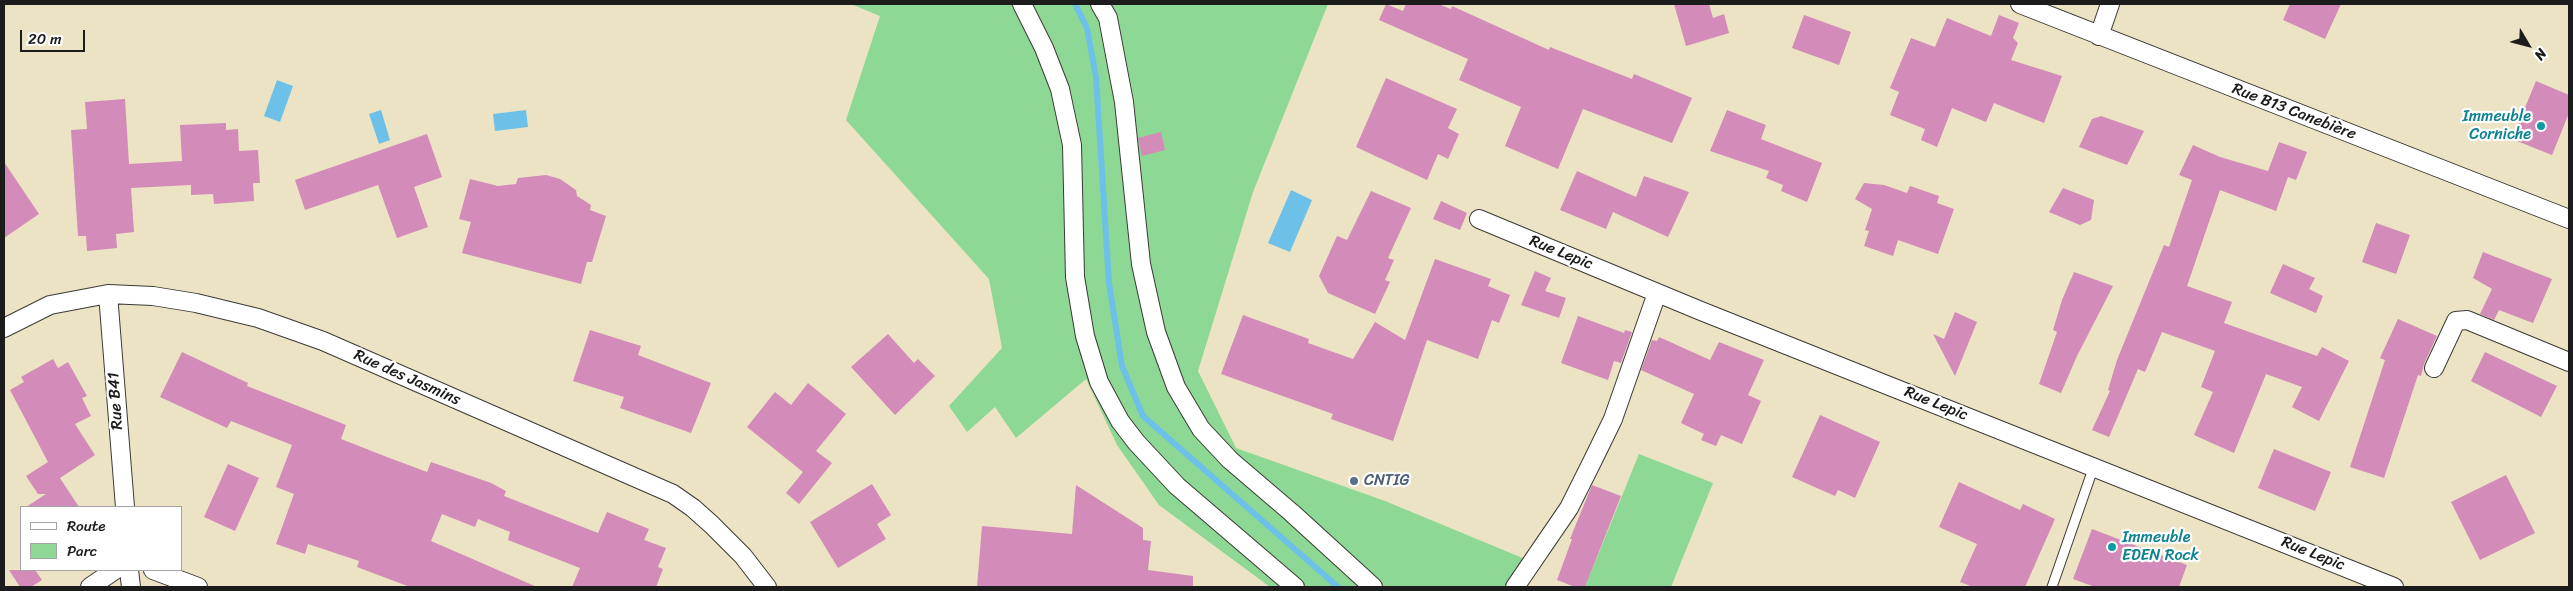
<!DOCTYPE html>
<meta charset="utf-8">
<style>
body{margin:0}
#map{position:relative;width:2573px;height:591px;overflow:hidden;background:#ebe3c3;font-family:Sriracha,sans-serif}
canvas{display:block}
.frame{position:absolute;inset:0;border:5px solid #1c1c1c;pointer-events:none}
.legend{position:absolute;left:20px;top:506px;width:162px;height:65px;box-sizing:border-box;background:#fff;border:1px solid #a4a4a4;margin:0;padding:6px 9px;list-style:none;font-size:15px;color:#1c1c1c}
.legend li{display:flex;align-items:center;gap:10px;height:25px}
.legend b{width:25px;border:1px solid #a4a4a4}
.north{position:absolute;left:2503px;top:20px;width:50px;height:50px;-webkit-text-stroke:4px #fff;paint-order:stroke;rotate:127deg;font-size:14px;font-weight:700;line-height:20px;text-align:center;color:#1c1c1c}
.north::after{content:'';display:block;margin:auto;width:18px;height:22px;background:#1c1c1c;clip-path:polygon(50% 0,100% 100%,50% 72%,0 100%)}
.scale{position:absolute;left:20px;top:30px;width:65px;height:22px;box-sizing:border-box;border:2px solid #1c1c1c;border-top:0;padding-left:6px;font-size:15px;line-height:18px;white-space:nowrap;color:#1c1c1c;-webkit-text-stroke:4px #fff;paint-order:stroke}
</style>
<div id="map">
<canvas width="2573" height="591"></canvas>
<div class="frame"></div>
<ul class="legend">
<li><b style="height:6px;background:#fff"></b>Route</li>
<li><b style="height:14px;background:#8dd894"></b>Parc</li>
</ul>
<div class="north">N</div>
<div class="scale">20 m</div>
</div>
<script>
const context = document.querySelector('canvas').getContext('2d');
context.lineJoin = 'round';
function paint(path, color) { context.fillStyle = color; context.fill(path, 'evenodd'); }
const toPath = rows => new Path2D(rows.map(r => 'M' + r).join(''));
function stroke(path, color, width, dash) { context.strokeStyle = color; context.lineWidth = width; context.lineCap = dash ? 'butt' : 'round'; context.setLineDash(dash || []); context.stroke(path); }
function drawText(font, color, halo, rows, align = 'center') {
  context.font = font + ' Sriracha,sans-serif'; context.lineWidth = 4.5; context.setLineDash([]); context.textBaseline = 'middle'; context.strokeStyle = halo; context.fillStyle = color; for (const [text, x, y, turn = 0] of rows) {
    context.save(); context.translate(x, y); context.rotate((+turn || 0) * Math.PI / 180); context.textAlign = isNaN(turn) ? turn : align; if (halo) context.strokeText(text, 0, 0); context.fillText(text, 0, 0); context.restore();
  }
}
const green = toPath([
 [851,4,1328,4,1253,192,1198,371,1236,448,1385,501,1537,564,1522,587,1270,587,1159,505,1117,445,1086,379,1016,438,995,407,967,432,949,406,1002,348,989,279,846,120,880,16],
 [1639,454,1713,483,1671,587,1585,587]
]);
const water = toPath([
 [277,80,293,86,280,122,264,116],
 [381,110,390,140,379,144,369,114],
 [526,110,528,127,495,131,493,114],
 [1291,190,1312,200,1290,252,1268,243]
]);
const stream = toPath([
 [1075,4,1087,28,1096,77,1109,283,1122,366,1143,416,1338,587]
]);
const building = toPath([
 [1386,4,1403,11,1406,4,1438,4,1451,9,1452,6,1549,50,1550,47,1632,79,1634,74,1692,98,1672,143,1583,109,1558,169,1505,146,1521,107,1459,80,1468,59,1379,20],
 [1674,4,1709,4,1713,18,1724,14,1729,33,1686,46],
 [2290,4,2341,4,2325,39,2283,20],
 [1804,15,1851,32,1839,65,1792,48],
 [1999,15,2019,23,2013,38,2018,43,2011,60,2062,76,2044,123,1994,103,1986,122,1952,108,1937,147,1921,140,1925,129,1890,115,1899,92,1890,88,1911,38,1935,47,1947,18,1991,36],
 [1386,78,1457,109,1448,128,1459,134,1448,159,1438,154,1427,180,1356,147],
 [2536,81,2569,95,2569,113,2552,155,2512,139],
 [125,99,129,164,182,161,180,125,226,123,226,130,238,129,239,151,258,150,260,183,253,183,254,201,214,204,213,194,191,195,191,185,131,188,134,232,116,234,117,248,87,251,86,236,78,236,71,130,87,129,85,102],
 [1727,110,1766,125,1761,139,1822,163,1807,202,1781,191,1783,185,1766,178,1769,171,1710,151],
 [2101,116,2144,131,2127,165,2079,147,2092,119],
 [1161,132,1165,150,1142,156,1138,138],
 [427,134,442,177,414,187,428,227,397,238,378,185,305,210,295,180],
 [2279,142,2307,152,2296,180,2288,177,2276,211,2220,190,2187,286,2232,302,2224,323,2317,356,2322,347,2349,361,2319,421,2292,407,2302,387,2266,374,2234,453,2194,435,2213,392,2201,387,2215,351,2162,332,2145,372,2138,369,2109,437,2092,430,2110,391,2108,390,2117,360,2164,245,2169,247,2192,180,2179,175,2193,145,2220,157,2268,171],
 [4,162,39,214,4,238],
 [1577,171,1636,197,1644,176,1689,192,1668,237,1613,212,1606,229,1560,210],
 [546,175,560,179,576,190,577,196,591,205,590,210,606,216,592,262,587,262,581,284,462,253,471,222,459,219,470,179,498,186,516,184,518,178],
 [1864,183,1884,185,1907,193,1910,186,1939,196,1937,203,1954,209,1938,254,1898,240,1893,256,1864,246,1869,231,1865,230,1872,209,1855,199],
 [2063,188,2094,200,2091,220,2080,225,2049,212],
 [1371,191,1411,208,1388,258,1394,260,1385,280,1390,282,1375,314,1328,293,1319,276,1337,236,1347,240],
 [1441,201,1467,213,1460,230,1433,219],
 [2376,223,2410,235,2396,274,2362,262],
 [2483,252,2552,279,2533,323,2499,310,2494,320,2480,314,2492,289,2473,278],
 [1435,259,1491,279,1488,286,1510,295,1499,323,1492,320,1478,359,1427,340,1393,441,1331,419,1333,414,1221,374,1243,315,1309,339,1308,343,1353,359,1375,322,1405,340],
 [2283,264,2315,278,2309,289,2323,296,2316,313,2270,293],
 [1535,271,1551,278,1545,291,1566,298,1559,318,1521,305],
 [2074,272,2113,286,2077,356,2061,393,2039,384,2057,332,2053,330,2062,300],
 [1955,312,1977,322,1955,376,1933,334,1944,339],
 [1578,316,1624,333,1625,330,1632,332,1621,363,1614,361,1608,380,1561,363],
 [2398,319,2437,336,2424,364,2421,376,2418,375,2384,478,2350,467,2385,360,2380,358],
 [590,330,641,346,638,355,711,383,691,433,620,408,624,397,573,381],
 [888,334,914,363,918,359,935,376,895,415,851,367],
 [1659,337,1710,360,1719,342,1764,360,1748,395,1761,401,1742,444,1721,435,1716,446,1701,440,1704,434,1681,423,1694,394,1641,370,1652,340,1657,341],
 [182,352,248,383,247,386,346,425,341,439,387,457,427,472,431,462,491,483,506,491,504,496,598,533,607,512,649,529,644,540,666,548,658,567,663,569,656,587,572,587,580,568,508,540,510,532,478,519,475,527,442,514,431,541,537,587,410,587,357,567,359,561,308,544,305,554,276,544,294,494,276,487,292,445,231,421,227,428,160,397],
 [2485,352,2557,386,2541,417,2471,381],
 [53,359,58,368,68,362,87,396,82,398,91,416,75,424,95,455,60,478,79,507,26,507,46,494,38,494,26,476,48,462,10,390,24,382,21,377],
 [808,383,846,414,816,451,832,463,799,504,786,493,803,472,747,427,775,392,791,405],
 [1820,415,1880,442,1855,498,1838,490,1835,496,1792,477],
 [2274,449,2331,472,2315,511,2258,488],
 [228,464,259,478,235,531,204,517],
 [2506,475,2535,533,2480,560,2451,502],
 [1959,482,2020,510,2023,504,2055,519,2025,587,1973,587,1960,582,1977,544,1939,527],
 [872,484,891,515,877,524,886,539,838,568,810,522],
 [1076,485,1143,528,1143,540,1151,541,1148,570,1193,576,1193,587,977,587,982,526,1072,534],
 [1592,485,1621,496,1585,587,1575,587,1557,580,1572,539,1570,539],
 [2092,529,2187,565,2179,587,2095,587,2073,579],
 [9,570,35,570,42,580,31,587,20,587]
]);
const service = toPath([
 [2052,587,2094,466]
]);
const minor = toPath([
 [1022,4,1044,48,1060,89,1072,145,1075,277,1085,336,1099,382,1120,421,1136,442,1177,486,1295,587],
 [1100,4,1108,18,1124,102,1141,264,1156,332,1176,387,1201,429,1230,460,1292,513,1373,587],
 [2020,4,2569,219],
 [2099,36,2110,4],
 [1479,219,1701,311,2394,587],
 [108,294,125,507],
 [4,328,50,305,108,294,153,296,196,303,258,318,323,341,673,494,693,508,712,525,743,556,767,587],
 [2434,368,2456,321,2467,320,2569,362],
 [129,570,131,587],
 [153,570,198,587],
 [90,587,115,570],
 [1515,587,1569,508,1593,460,1613,419,1657,293]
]);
const markers = [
 [2541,126,5,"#0f9aa8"],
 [1354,481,5,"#5c6f8a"],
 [2112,547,5,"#0f9aa8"]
];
const streetNames = [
 ["Rue B13 Canebière",2294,112,21],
 ["Rue Lepic",1561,253,22],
 ["Rue des Jasmins",407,378,24],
 ["Rue B41",116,401,-94],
 ["Rue Lepic",1936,404,22],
 ["Rue Lepic",2313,554,22]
];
const cultureNames = [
 ["Immeuble",2531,117],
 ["Corniche",2531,135],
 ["Immeuble",2122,538,"left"],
 ["EDEN Rock",2122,556,"left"]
];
const serviceNames = [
 ["CNTIG",1364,481]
];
paint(green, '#8dd894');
paint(water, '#6dc1e9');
stroke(stream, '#6dc1e9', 6);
paint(building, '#d38bb9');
stroke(service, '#3b3a35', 11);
stroke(minor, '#3b3a35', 20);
stroke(service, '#fff', 9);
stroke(minor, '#fff', 18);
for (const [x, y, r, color] of markers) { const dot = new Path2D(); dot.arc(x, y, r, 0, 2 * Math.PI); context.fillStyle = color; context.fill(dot); stroke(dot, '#fff', 2); }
drawText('16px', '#1c1c1c', '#fff', streetNames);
drawText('16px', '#0d838f', '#fff', cultureNames, 'right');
drawText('16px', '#4e5e75', '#fff', serviceNames, 'left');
</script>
